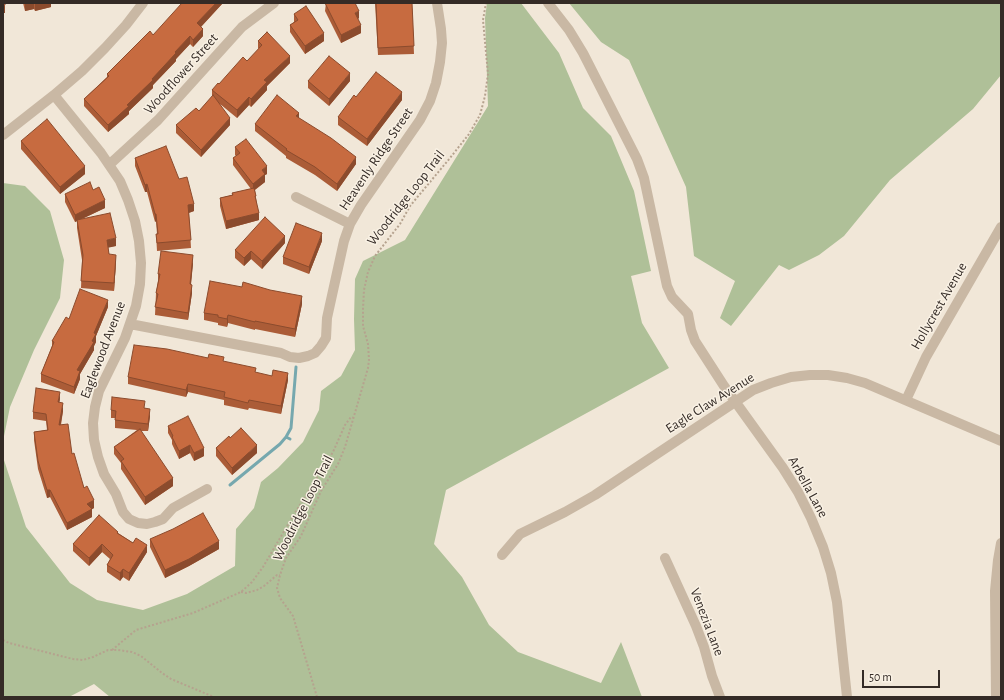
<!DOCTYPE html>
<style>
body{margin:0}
#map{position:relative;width:1004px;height:700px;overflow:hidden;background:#f1e7d8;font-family:"Alegreya Sans",sans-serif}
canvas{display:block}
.frame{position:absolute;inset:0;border:4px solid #342b26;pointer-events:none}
.scale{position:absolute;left:862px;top:670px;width:78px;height:18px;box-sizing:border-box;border:2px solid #342b26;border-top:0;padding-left:5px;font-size:12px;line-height:14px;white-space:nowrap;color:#342b26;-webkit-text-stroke:3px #f9f1e4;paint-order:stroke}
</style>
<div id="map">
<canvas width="1004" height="700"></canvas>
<div class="frame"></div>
<div class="scale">50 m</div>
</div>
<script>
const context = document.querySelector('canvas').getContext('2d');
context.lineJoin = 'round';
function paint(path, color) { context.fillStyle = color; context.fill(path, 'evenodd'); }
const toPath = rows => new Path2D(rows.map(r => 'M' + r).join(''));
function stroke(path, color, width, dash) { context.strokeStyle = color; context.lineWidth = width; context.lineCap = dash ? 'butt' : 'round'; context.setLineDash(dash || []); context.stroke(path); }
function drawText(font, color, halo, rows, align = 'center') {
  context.font = font + ' "Alegreya Sans",sans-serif'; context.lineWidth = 3; context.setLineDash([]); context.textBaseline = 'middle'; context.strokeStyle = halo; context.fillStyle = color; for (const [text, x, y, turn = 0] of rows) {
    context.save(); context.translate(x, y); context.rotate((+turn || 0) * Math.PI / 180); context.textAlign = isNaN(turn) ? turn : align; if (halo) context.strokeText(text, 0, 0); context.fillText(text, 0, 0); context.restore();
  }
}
const green = toPath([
 [487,3,521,3,559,53,583,108,611,136,634,191,651,271,631,276,642,323,669,368,446,490,434,544,462,577,489,625,518,652,601,683,621,642,642,697,110,697,94,684,69,697,3,697,3,457,26,527,70,583,97,600,143,610,187,594,235,566,236,529,254,508,261,482,278,468,303,442,319,410,321,391,341,376,355,350,354,319,355,279,363,261,405,240,488,106,485,18],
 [569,3,1001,3,1001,75,973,109,890,180,844,236,819,255,789,270,779,265,731,326,720,318,735,281,694,256,686,187,629,60,601,42],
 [3,183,25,186,50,211,64,260,60,298,34,350,10,407,3,441]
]);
const stream = toPath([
 [290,439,286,437,291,428,296,367],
 [230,485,280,444,286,437]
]);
const path = toPath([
 [241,592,246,593,257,590,264,586,277,575,280,575],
 [3,640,9,643,73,659,83,660,93,657,108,650,118,650,132,652,141,656,162,673,171,679,214,697],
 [112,650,136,630,193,613,241,592,252,582,263,567,293,516,333,452,345,425,351,417,354,418],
 [317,697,293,616,280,598,277,588,280,575,286,558,301,536,321,491,338,464,345,447,368,368,369,360,368,344,363,326,363,309,364,290,368,272,375,256,400,224,410,206,450,158,469,134,480,115,485,96,488,74,483,20,486,3]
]);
const minor = toPath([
 [548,3,569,30,583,53,637,159,644,178,667,286,672,297,688,314,691,330,695,341,724,386,783,468,798,492,811,518,823,547,831,573,837,602,847,697],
 [54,95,101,153,120,181,128,200,135,221,139,241,141,263,140,284,136,306,125,338,99,391,95,407,93,423,94,440,98,457,104,474,116,494,123,512,129,519,138,523,147,524,155,522,163,519,173,508,207,489],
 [3,135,54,95,82,71,105,48,126,25,143,3],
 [110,164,158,120,242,27,274,3],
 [296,197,350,224],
 [130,324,281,353,290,357,299,358,308,356,315,353,321,346,326,338,327,318,344,241,350,224,361,205,420,120,430,101,436,83,440,62,442,43,441,29,437,3],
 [906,400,926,357,1001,227],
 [502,555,520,534,565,512,595,495,753,390,771,383,791,377,810,375,828,375,847,378,865,383,1001,441],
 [665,558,696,626,704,647,712,676,720,697],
 [996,697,995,591,998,560,1001,543]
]);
const wall = toPath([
 [23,3,51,3,51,7,35,11,34,9,25,11],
 [222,3,222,4,201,27,203,36,193,47,190,44,176,59,176,61,153,85,153,88,129,111,129,114,108,132,84,106,84,99,107,77,107,74,153,35],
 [326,3,359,18,358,19,361,33,341,43,325,11],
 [375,3,412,3,414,54,378,55],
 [294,14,324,41,305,54,290,32,290,25,294,22],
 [258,41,290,63,267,86,267,90,251,107,249,105,237,118,220,104,230,125,201,157,176,133,176,125,199,111,212,97,212,90,219,84,247,61,259,49,258,48],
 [308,81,350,81,329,106,308,88],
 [356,97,402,100,367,146,338,125,338,117],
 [299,118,356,164,337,191,315,175,286,158,286,156,255,131,255,124],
 [21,141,85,174,60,194,21,149],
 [235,147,267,174,265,175,265,182,255,190,259,220,226,229,220,206,220,198,232,195,232,193,251,189,233,165,233,158,236,156,235,155],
 [135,158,179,179,194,211,189,213,191,248,157,251,156,234,157,234,156,221,155,222,147,192,145,192,135,166],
 [93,190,105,208,80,220,116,246,108,247,109,254,116,262,114,291,81,288,82,260,77,228,77,221,75,222,65,202,65,194],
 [322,241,309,274,283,264,283,257],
 [285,243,262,269,251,259,244,266,235,258,235,250],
 [193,263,191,285,192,293,188,320,155,315,156,293,158,281,158,274],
 [302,304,295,337,255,329,255,330,228,323,227,327,218,325,218,323,204,320,204,313],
 [108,307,96,336,96,342,94,346,94,350,80,374,80,379,74,394,41,382,41,374,52,346,52,341,69,319],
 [224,362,256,373,288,380,281,414,249,408,248,410,224,405,224,400,188,392,186,397,128,384,128,377],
 [60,399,59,402,63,411,61,425,72,454,84,488,94,508,92,509,92,517,67,530,50,497,47,498,38,469,34,440,34,432,47,430,46,421,33,419,33,412],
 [145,408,150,416,148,431,141,431,173,486,145,505,121,469,121,463,114,454,114,447,137,430,115,428,115,418,111,418,111,410],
 [168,426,204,456,194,461,190,453,179,459,172,444,172,440,168,433],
 [216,448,257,453,232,475,216,456],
 [118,533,147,552,129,581,123,577,120,581,107,572,107,565,110,559,102,552,89,566,73,551,73,544],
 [150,539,219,549,189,566,165,578,150,547]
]);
const shadedWall = toPath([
 [25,3,34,3,34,9,25,11],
 [35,3,51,3,51,7,35,11],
 [216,3,222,3,222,4,197,31,197,23],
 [5,5,5,13,3,13,3,6],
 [359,11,359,18,355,20,355,13],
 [361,25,361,33,341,43,341,35],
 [203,29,203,36,193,47,193,40],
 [324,33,324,41,305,54,305,46],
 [190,36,190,44,176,59,176,61,153,85,153,88,129,111,129,114,108,132,108,125,127,105],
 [290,56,290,63,267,86,267,90,251,107,251,99,264,80],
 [350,73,350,81,329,106,329,99],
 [402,92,402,100,367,146,367,139],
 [249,97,249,105,237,118,237,110],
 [299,113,299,120,296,116],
 [230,118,230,125,201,157,201,150],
 [356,157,356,164,337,191,337,184],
 [85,166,85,174,60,194,60,187],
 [267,166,267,174,265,175,265,182,253,191,253,184,262,170],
 [147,184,147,192,145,192,145,185],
 [105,200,105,208,75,222,75,215],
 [194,204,194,211,188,213,188,205],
 [259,213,259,220,226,229,226,221],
 [155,214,156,214,156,221,155,222],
 [322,233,322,241,309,274,309,267],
 [285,236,285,243,262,269,262,261],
 [116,238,116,246,107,248,107,240],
 [251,251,251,259,244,266,244,258],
 [116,255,116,262,114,291,114,283],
 [193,255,193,263,190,292,190,284],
 [192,285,192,293,188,320,188,313],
 [302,296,302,304,295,337,295,329],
 [108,300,108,307,96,336,96,342,94,346,94,350,80,374,80,379,74,394,74,387,77,370],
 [228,315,228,323,227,327,227,319],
 [288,373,288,380,281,414,281,406],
 [188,384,188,392,186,397,186,390],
 [60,392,60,399,58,410,58,402],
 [63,403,63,411,59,433,59,425],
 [150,409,150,416,148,431,148,424],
 [190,445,190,453,179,459,179,451],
 [257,445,257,453,232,475,232,468],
 [204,448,204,456,194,461,194,453],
 [173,478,173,486,145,505,145,497],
 [47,490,50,490,50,497,47,498],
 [94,500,94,508,87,512,87,504],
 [92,509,92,517,67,530,67,523],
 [219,541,219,549,189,566,165,578,165,570],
 [102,544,102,552,89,566,89,558],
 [147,545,147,552,129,581,129,573],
 [123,569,123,577,120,581,120,573]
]);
const building = toPath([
 [3,3,5,3,5,5,3,6,3,3],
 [182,3,216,3,197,23,203,29,193,40,190,36,175,52,176,53,152,79,153,80,127,105,129,106,108,125,84,99,109,76,107,74,150,31,153,35,182,3],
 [325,3,355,3,359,11,355,13,361,25,341,35,325,3],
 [376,3,412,3,414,46,378,48,376,3],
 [306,6,324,33,305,46,290,25,298,20,294,14,306,6],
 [267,32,290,56,264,80,267,82,251,99,249,97,237,110,212,90,218,83,219,84,243,57,247,61,262,45,258,41,267,32],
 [329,56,350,73,329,99,308,81,329,56],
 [376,72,402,92,367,139,338,117,354,95,356,97,376,72],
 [213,95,230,118,201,150,176,125,196,108,199,111,213,95],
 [277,95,299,113,296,116,331,138,356,157,337,184,315,167,286,150,287,149,255,124,277,95],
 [47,119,85,166,60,187,21,141,47,119],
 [246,139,267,166,262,170,265,174,253,184,233,158,240,153,235,147,246,139],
 [166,146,179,179,187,177,194,204,188,205,191,240,157,243,156,234,158,234,156,214,155,214,147,184,145,185,135,158,166,146],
 [90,182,93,190,99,187,105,200,75,215,65,194,90,182],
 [254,188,256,196,255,196,259,213,226,221,220,198,233,195,232,193,254,188],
 [110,213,116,238,107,240,109,254,116,255,114,283,81,281,83,255,77,220,110,213],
 [265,217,285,236,262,261,251,251,244,258,235,250,265,217],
 [296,223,322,233,309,267,283,257,296,223],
 [161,251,193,255,190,284,192,285,188,313,155,307,158,294,156,293,160,274,158,274,161,251],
 [210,281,242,287,243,282,270,290,302,296,295,329,255,321,255,322,228,315,227,319,218,317,218,315,204,313,210,281],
 [80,289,108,300,94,333,96,334,92,341,94,342,77,370,80,371,74,387,41,374,54,342,52,341,66,317,69,319,80,289],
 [134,345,167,349,208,358,209,354,224,357,223,361,256,368,255,372,272,376,273,370,288,373,281,406,249,400,248,403,224,397,225,392,188,384,186,390,128,377,134,345],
 [36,388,60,392,58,402,63,403,59,425,68,424,72,454,74,453,84,488,87,486,94,500,87,504,92,509,67,523,50,490,47,490,38,461,34,432,48,430,46,414,33,412,36,388],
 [112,397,145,401,144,408,150,409,148,424,115,420,116,411,111,410,112,397],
 [188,416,204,448,194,453,190,445,179,451,172,437,173,436,168,426,188,416],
 [241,428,257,445,232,468,216,448,229,436,230,438,241,428],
 [140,429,173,478,145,497,121,461,124,459,114,447,140,429],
 [203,513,219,541,189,559,165,570,150,539,173,529,203,513],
 [99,515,118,532,117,533,133,543,136,538,147,545,129,573,123,569,120,573,107,565,113,555,102,544,89,558,73,544,99,515]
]);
const streetNames = [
 ["Woodflower Street",181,74,-48],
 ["Heavenly Ridge Street",376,159,-56],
 ["Woodridge Loop Trail",406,198,-52],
 ["Hollycrest Avenue",939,306,-60],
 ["Eaglewood Avenue",103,350,-69],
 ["Eagle Claw Avenue",710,403,-32],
 ["Arbella Lane",808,487,61],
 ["Woodridge Loop Trail",303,508,-63],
 ["Venezia Lane",707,622,69]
];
paint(green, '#afc098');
stroke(stream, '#76a8ae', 3);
stroke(path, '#b5a28e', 2, [2, 2]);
stroke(minor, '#c9b8a4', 10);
paint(wall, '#ab5c37');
paint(shadedWall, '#8b4b2d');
paint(building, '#c76b40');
stroke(building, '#8b4b2d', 1);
drawText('14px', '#342b26', '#f9f1e4', streetNames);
</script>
